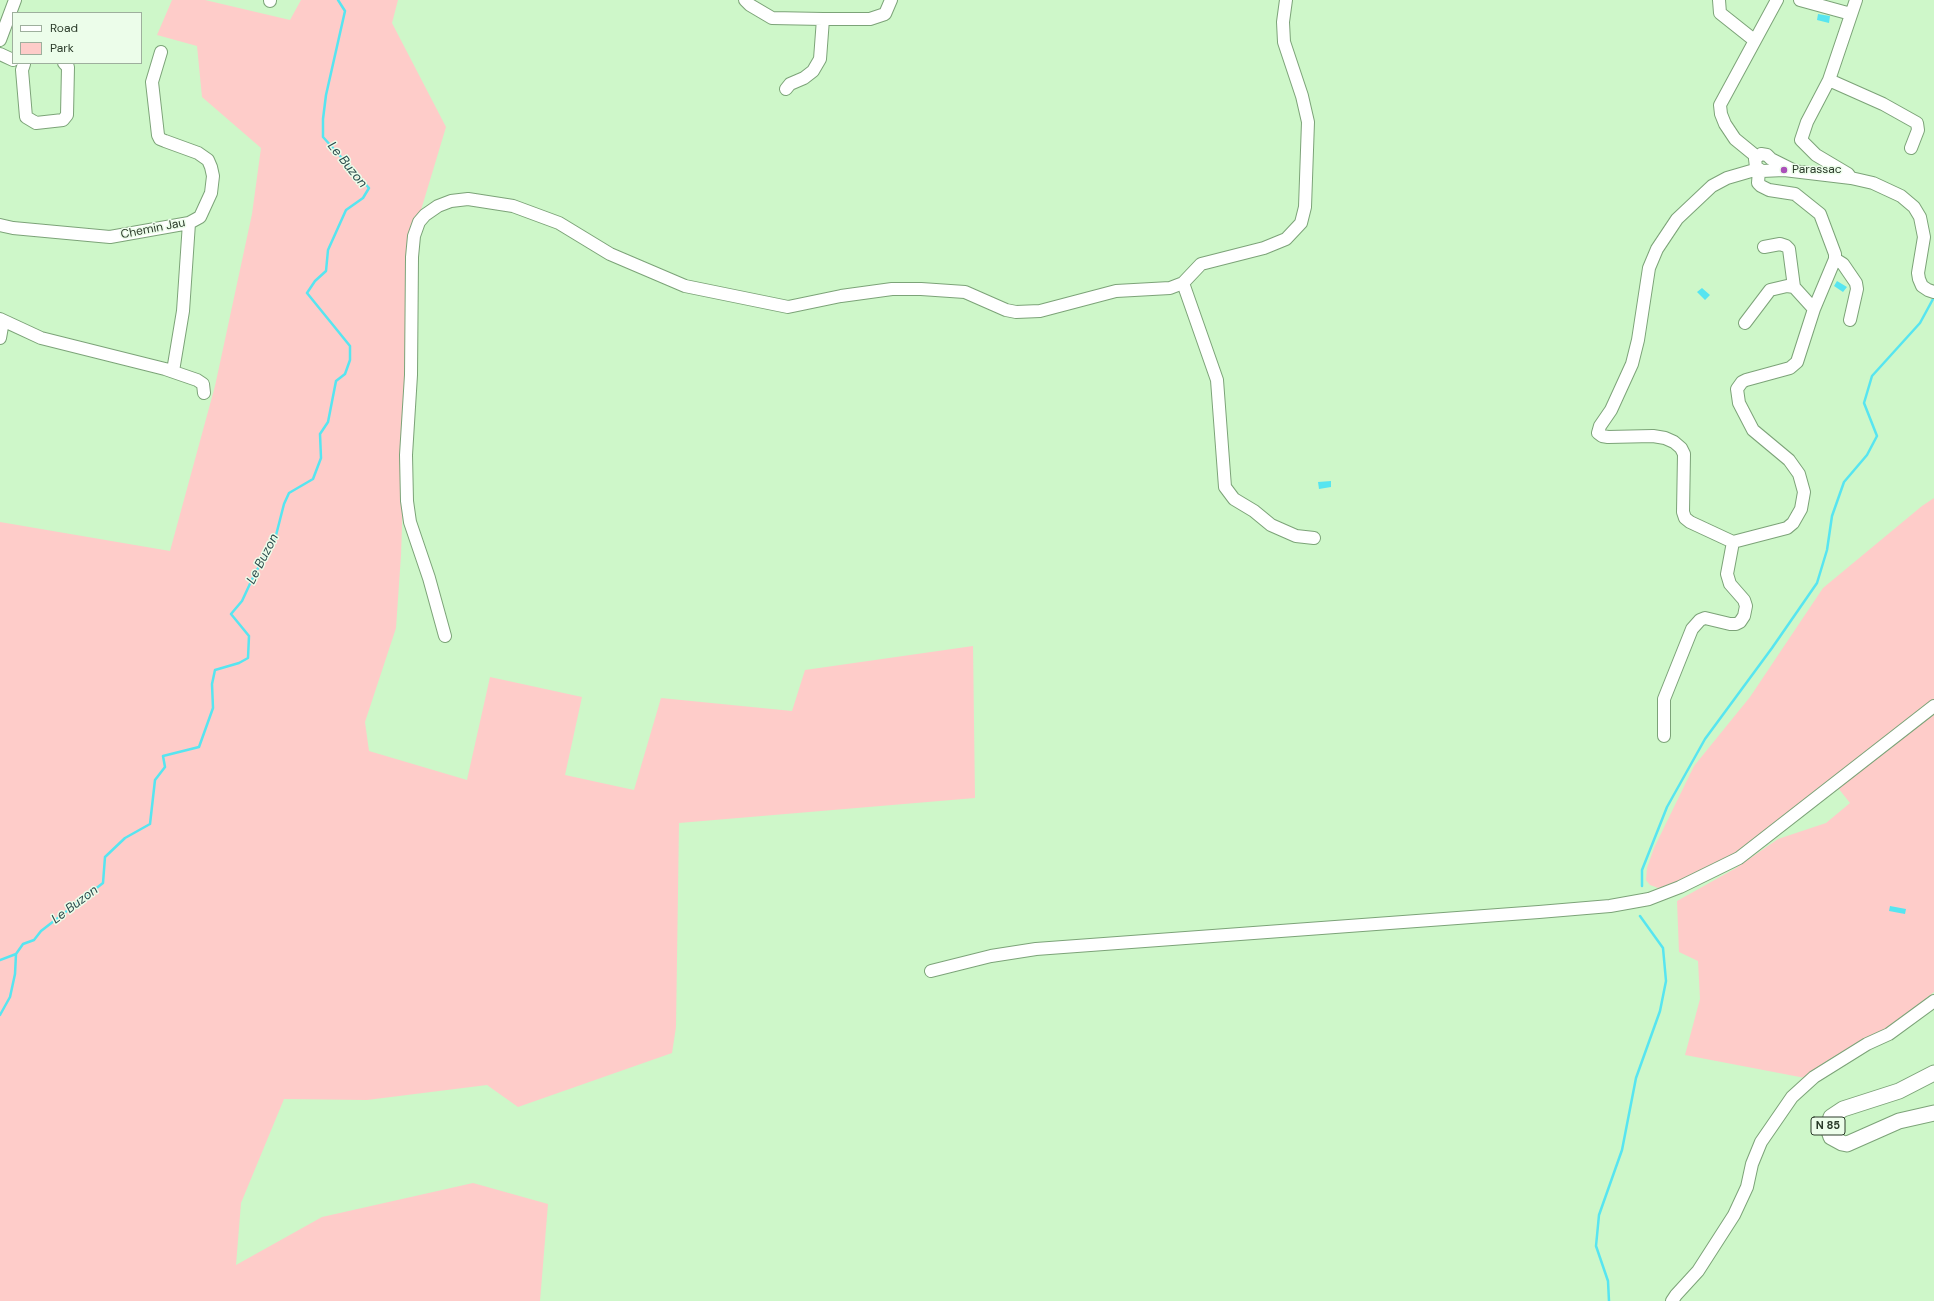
<!DOCTYPE html>
<style>
body{margin:0}
#map{position:relative;width:1934px;height:1301px;overflow:hidden;background:#cef7c9;font-family:"DM Sans",sans-serif}
canvas{display:block}
.legend{position:absolute;left:12px;top:12px;width:130px;height:52px;box-sizing:border-box;background:#ecfdea;border:1px solid #9eaf9d;margin:0;padding:5px 7px;list-style:none;font-size:12px;color:#2a3a29}
.legend li{display:flex;align-items:center;gap:8px;height:20px}
.legend b{width:20px;border:1px solid #9eaf9d}
</style>
<div id="map">
<canvas width="1934" height="1301"></canvas>
<ul class="legend">
<li><b style="height:5px;background:#fff"></b>Road</li>
<li><b style="height:11px;background:#feccc9"></b>Park</li>
</ul>
</div>
<script>
const context = document.querySelector('canvas').getContext('2d');
context.lineJoin = 'round';
function paint(path, color) { context.fillStyle = color; context.fill(path, 'evenodd'); }
const toPath = rows => new Path2D(rows.map(r => 'M' + r).join(''));
function stroke(path, color, width, dash) { context.strokeStyle = color; context.lineWidth = width; context.lineCap = dash ? 'butt' : 'round'; context.setLineDash(dash || []); context.stroke(path); }
function drawText(font, color, halo, rows, align = 'center') {
  context.font = font + ' "DM Sans",sans-serif'; context.lineWidth = 3; context.setLineDash([]); context.textBaseline = 'middle'; context.strokeStyle = halo; context.fillStyle = color; for (const [text, x, y, turn = 0] of rows) {
    context.save(); context.translate(x, y); context.rotate((+turn || 0) * Math.PI / 180); context.textAlign = isNaN(turn) ? turn : align; if (halo) context.strokeText(text, 0, 0); context.fillText(text, 0, 0); context.restore();
  }
}
const green = toPath([
 [172,0,205,0,290,20,301,0,398,0,392,23,446,127,412,240,401,555,396,628,365,722,369,751,467,780,490,677,582,697,565,775,634,790,661,698,792,711,805,670,973,646,975,798,679,823,676,1027,672,1053,518,1107,487,1085,367,1100,284,1099,241,1203,236,1265,322,1217,473,1183,548,1204,540,1301,0,1301,0,522,170,551,215,386,252,214,261,148,202,97,197,46,157,35],
 [1934,498,1934,992,1890,1027,1828,1060,1805,1078,1685,1055,1700,999,1698,961,1679,952,1677,901,1736,868,1778,839,1826,823,1850,803,1831,779,1737,853,1678,884,1658,888,1650,885,1646,880,1647,868,1654,848,1694,766,1750,697,1823,588,1922,506]
]);
const water = toPath([
 [1818,14,1830,16,1829,23,1817,20],
 [1837,281,1847,287,1843,292,1834,286],
 [1702,288,1710,295,1705,300,1697,292],
 [1331,481,1331,487,1319,489,1318,482],
 [1890,906,1906,909,1905,914,1889,911]
]);
const stream = toPath([
 [1642,886,1642,870,1667,807,1705,739,1772,648,1817,583,1827,550,1832,516,1844,482,1867,455,1877,436,1864,403,1872,376,1920,323,1933,299],
 [0,960,16,954],
 [0,1015,10,997,15,974,16,954,23,944,34,940,41,931,103,883,105,857,125,838,150,824,155,780,165,767,163,756,199,747,213,708,212,684,215,670,239,663,248,658,249,636,231,614,242,601,255,573,274,543,284,504,289,493,313,479,321,458,320,434,328,422,336,381,345,374,350,360,350,346,307,293,315,281,326,271,328,250,346,210,363,198,369,188,323,137,323,119,326,95,345,11,338,0],
 [1609,1301,1608,1281,1596,1246,1599,1215,1622,1150,1636,1078,1660,1011,1666,981,1663,948,1640,916]
]);
const minor = toPath([
 [745,0,750,5,772,18,823,19,870,19,885,14,891,0],
 [1719,0,1720,13,1754,40],
 [1800,0,1851,14],
 [270,1,270,0],
 [0,40,15,0],
 [0,54,13,60],
 [24,64,22,70,26,117,36,123,63,120,67,115,68,67,64,63],
 [1829,80,1883,104,1917,123,1918,130,1911,148],
 [786,89,790,84,804,78,813,71,820,59,823,19],
 [1757,157,1735,139,1725,124,1721,114,1720,105,1777,0],
 [1758,169,1727,178,1712,186,1677,219,1657,249,1649,268,1638,340,1632,364,1611,410,1600,426,1598,433,1602,436,1608,437,1653,436,1665,438,1674,442,1681,448,1684,454,1683,512,1685,518,1690,522,1733,542,1787,528,1793,523,1801,509,1804,492,1799,474,1789,460,1753,430,1739,403,1737,389,1742,382,1746,380,1790,368,1797,362,1814,309,1835,259,1835,254,1820,214,1795,194,1769,190,1761,186,1758,183,1759,170],
 [1795,171,1771,159,1767,155,1761,154,1755,159,1756,167,1762,171,1784,170,1851,178,1873,183,1901,196,1914,207,1920,217,1924,237,1918,273,1919,279,1922,286,1928,290,1934,292],
 [1851,178,1848,174,1816,155,1801,140,1807,122,1829,80,1856,0],
 [0,225,13,228,110,237,189,223,200,217,211,193,213,176,211,167,208,160,198,153,165,141,160,139,158,135,152,82,161,52],
 [1764,247,1780,244,1786,246,1789,249,1794,287],
 [1835,259,1843,264,1856,283,1857,289,1850,320],
 [1183,283,1217,380,1225,487,1234,499,1254,511,1271,525,1296,536,1314,538],
 [0,319,41,338,165,369,197,380,203,384,204,393],
 [1745,323,1770,290,1787,286,1794,287,1814,309],
 [0,338,3,321],
 [173,371,183,311,189,223],
 [445,636,429,578,410,522,407,501,406,455,411,375,412,257,414,236,419,222,425,215,438,206,451,201,468,199,513,206,559,223,610,254,685,286,788,307,841,296,892,289,921,289,965,292,1006,310,1016,312,1040,311,1116,291,1170,288,1183,283,1201,264,1264,248,1286,239,1301,223,1305,207,1308,122,1302,96,1284,42,1283,22,1286,0],
 [1664,736,1664,699,1692,629,1700,620,1705,618,1730,624,1736,624,1740,622,1744,616,1746,606,1744,600,1730,584,1727,574,1733,542],
 [931,971,991,956,1036,949,1539,912,1610,906,1649,899,1680,887,1739,858,1934,706],
 [1672,1301,1676,1295,1698,1271,1734,1215,1747,1187,1752,1164,1761,1142,1792,1097,1814,1077,1867,1044,1889,1034,1934,1001]
]);
const major = toPath([
 [1934,1073,1899,1091,1843,1109,1831,1117,1828,1128,1831,1137,1842,1143,1847,1144,1899,1121,1934,1113]
]);
const markers = [
 [1784,170,4,"#ab4fb9"]
];
const shields = [
 [1828,1126,34]
];
const shieldNames = [
 ["N 85",1828,1126]
];
const poiNames = [
 ["Parassac",1792,170]
];
const streetNames = [
 ["Chemin Jau",153,229,-11]
];
const waterNames = [
 ["Le Buzon",347,165,51],
 ["Le Buzon",263,559,-63],
 ["Le Buzon",75,905,-37]
];
paint(green, '#feccc9');
paint(water, '#57e5f0');
stroke(stream, '#57e5f0', 2.5);
stroke(minor, '#7ca378', 14);
stroke(major, '#7ca378', 17);
stroke(minor, '#fff', 12);
stroke(major, '#fff', 15);
for (const [x, y, r, color] of markers) { const dot = new Path2D(); dot.arc(x, y, r, 0, 2 * Math.PI); context.fillStyle = color; context.fill(dot); stroke(dot, '#ecfdea', 1.5); }
for (const [x, y, w] of shields) { const box = new Path2D(); box.roundRect(x - w / 2, y - 9, w, 18, 3); context.fillStyle = '#ecfdea'; context.fill(box); stroke(box, '#2a3a29', 1); }
drawText('bold 11px', '#2a3a29', null, shieldNames);
drawText('12px', '#2a3a29', '#ecfdea', poiNames, 'left');
drawText('12px', '#2a3a29', '#ecfdea', streetNames);
drawText('italic 13px', '#2c4b4d', '#ecfdea', waterNames);
</script>
